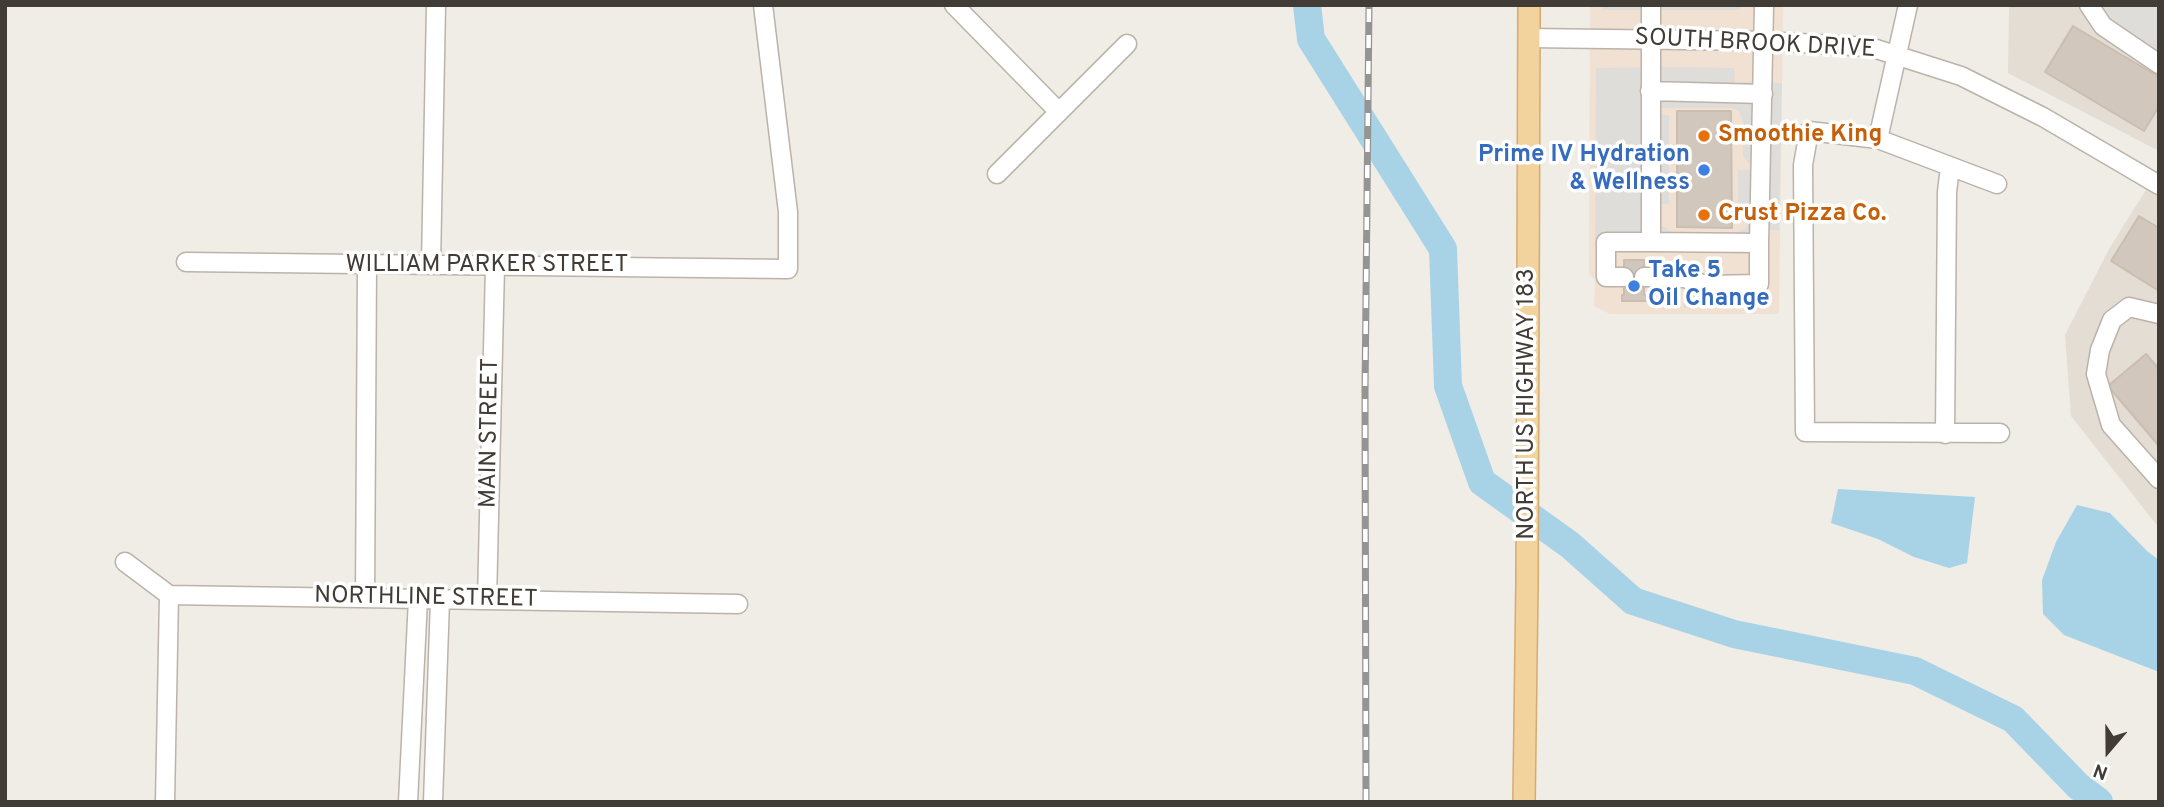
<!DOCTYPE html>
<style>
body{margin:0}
#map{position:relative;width:2164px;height:807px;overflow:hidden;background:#f0ece6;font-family:Overpass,sans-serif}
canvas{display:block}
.frame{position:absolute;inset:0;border:7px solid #423c36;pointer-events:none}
.north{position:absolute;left:2073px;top:716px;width:70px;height:70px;-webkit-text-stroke:5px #fff;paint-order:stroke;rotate:200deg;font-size:19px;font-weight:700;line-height:28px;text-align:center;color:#423c36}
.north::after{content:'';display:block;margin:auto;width:24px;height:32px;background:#423c36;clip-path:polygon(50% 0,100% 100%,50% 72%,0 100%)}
</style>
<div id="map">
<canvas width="2164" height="807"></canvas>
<div class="frame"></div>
<div class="north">N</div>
</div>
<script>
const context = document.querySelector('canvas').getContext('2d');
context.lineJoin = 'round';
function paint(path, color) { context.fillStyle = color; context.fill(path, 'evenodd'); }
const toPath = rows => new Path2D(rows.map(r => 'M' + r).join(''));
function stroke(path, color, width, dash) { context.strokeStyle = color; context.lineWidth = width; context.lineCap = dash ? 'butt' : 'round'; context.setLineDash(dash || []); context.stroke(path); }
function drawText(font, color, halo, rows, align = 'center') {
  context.font = font + ' Overpass,sans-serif'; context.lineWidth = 7; context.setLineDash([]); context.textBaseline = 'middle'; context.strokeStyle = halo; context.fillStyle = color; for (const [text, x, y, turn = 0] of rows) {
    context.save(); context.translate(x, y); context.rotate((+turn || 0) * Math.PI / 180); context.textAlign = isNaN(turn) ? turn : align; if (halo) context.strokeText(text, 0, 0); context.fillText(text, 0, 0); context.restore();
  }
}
const residential = toPath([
 [2009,5,2159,5,2159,151,2008,73],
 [2159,169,2159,528,2071,416,2065,335,2109,249]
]);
const commercial = toPath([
 [1590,5,1783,5,1779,314,1610,314,1594,306,1595,280,1589,274]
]);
const parking = toPath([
 [1603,5,1740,5,1740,10,1603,10],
 [2100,5,2159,5,2159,50,2122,28],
 [1675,67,1734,68,1735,82,1782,83,1779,230,1769,230,1768,250,1595,248,1596,68],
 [1656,108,1732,108,1739,111,1744,124,1743,156,1751,166,1751,170,1738,170,1738,215,1751,216,1746,228,1737,232,1672,232,1662,226,1658,221,1656,204,1669,204,1669,115,1656,115],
 [1684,275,1742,275,1743,308,1684,308]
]);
const water = toPath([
 [1838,489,1975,497,1967,563,1949,568,1914,557,1878,539,1831,523],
 [2077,505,2110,513,2147,551,2159,560,2159,672,2064,635,2043,614,2042,580,2056,542]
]);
const river = toPath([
 [1307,5,1311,39,1443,249,1448,386,1482,482,1570,545,1633,601,1734,634,1915,671,2013,719,2078,786,2099,802]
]);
const building = toPath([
 [2073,26,2159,77,2159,106,2144,131,2045,72,2073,26],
 [1677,111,1731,111,1732,228,1677,227,1677,111],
 [2139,216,2159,228,2159,291,2111,261,2139,216],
 [1624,260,1644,260,1644,295,1647,295,1647,301,1622,301,1622,295,1624,295,1624,260],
 [2146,354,2159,369,2159,446,2108,386,2146,354]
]);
const minor = toPath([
 [954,5,1059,112],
 [1651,5,1651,242,1759,243,1764,5],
 [2089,5,2103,26,2159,64],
 [1529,38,1763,41,1870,47,1961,76,2043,117,2159,185],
 [1650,91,1763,94],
 [1878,139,1908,5],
 [997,174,1127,44],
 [1997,184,1878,139,1809,131,1803,165,1805,432,2000,433],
 [186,262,788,269,788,212,763,5],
 [431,265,436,5],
 [1624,277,1606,277,1606,242,1651,242],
 [1644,277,1684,278,1706,285,1759,284,1759,243],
 [2159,314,2129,307,2112,320,2100,350,2096,374,2111,425,2159,479],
 [1945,434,1947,192,1950,167],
 [125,562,169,595,738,604],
 [365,598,367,265],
 [487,600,495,266],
 [165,802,169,595],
 [408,802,418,599],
 [433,802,440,600]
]);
const major = toPath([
 [1524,802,1527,583,1529,5]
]);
const rail = toPath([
 [1366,802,1365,393,1369,5]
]);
const markers = [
 [1704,136,7,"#e8710a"],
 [1704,170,7,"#3f7fe0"],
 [1704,215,7,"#e8710a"],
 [1634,286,7,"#3f7fe0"]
];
const streetNames = [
 ["SOUTH BROOK DRIVE",1755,45,3],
 ["WILLIAM PARKER STREET",487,266],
 ["NORTH US HIGHWAY 183",1528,404,-90],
 ["MAIN STREET",491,433,-89],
 ["NORTHLINE STREET",426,599,1]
];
const foodNames = [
 ["Smoothie King",1718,136],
 ["Crust Pizza Co.",1718,215]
];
const shopNames = [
 ["Prime IV Hydration",1690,156],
 ["& Wellness",1690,184],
 ["Take 5",1648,272,"left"],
 ["Oil Change",1648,300,"left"]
];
paint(residential, '#e4ddd4');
paint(commercial, '#f0e1d3');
paint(parking, '#dfddda');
paint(water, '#a8d3e7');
stroke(river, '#a8d3e7', 28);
paint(building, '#d1c7bc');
stroke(building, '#cbbeb0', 2);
stroke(minor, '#bbb3a9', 21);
stroke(major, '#d5ac6f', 24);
stroke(minor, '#fff', 18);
stroke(major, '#f2d29d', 21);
stroke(rail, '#949494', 7);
stroke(rail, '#fff', 4.5, [13]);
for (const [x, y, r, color] of markers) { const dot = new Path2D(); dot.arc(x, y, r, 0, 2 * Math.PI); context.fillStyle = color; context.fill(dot); stroke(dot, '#fff', 2.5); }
drawText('24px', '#423c36', '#fff', streetNames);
drawText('bold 24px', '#c56008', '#fff', foodNames, 'left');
drawText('bold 24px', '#366cbe', '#fff', shopNames, 'right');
</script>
